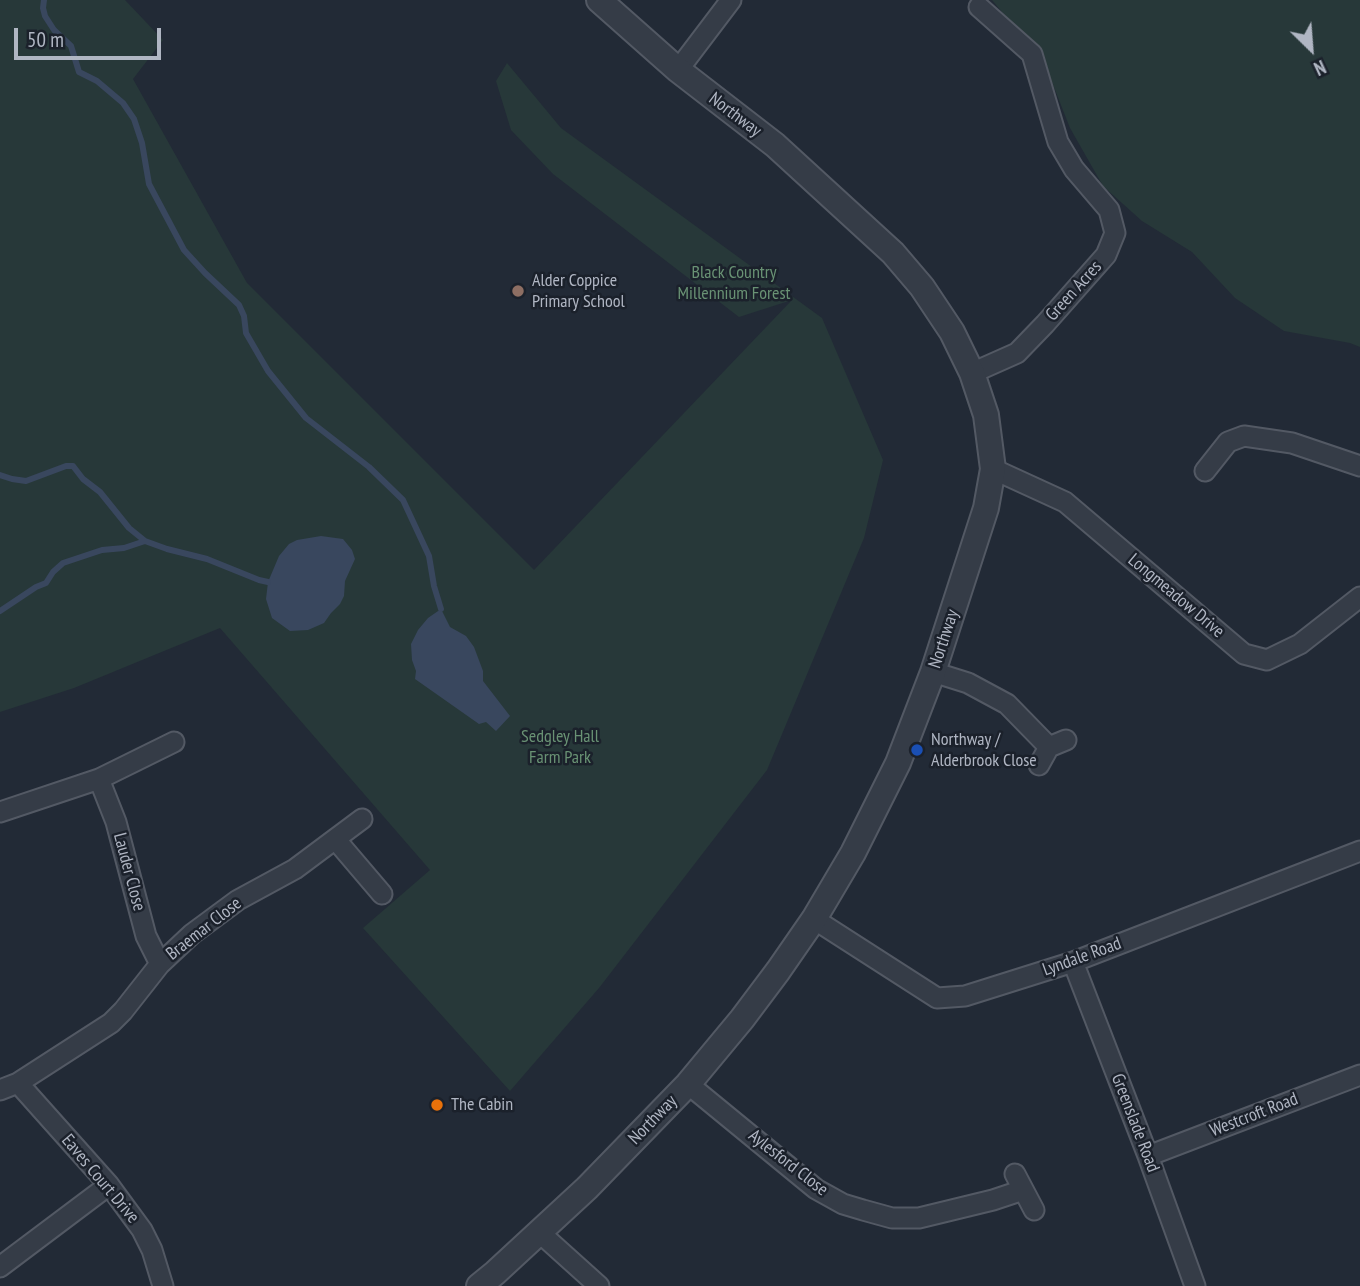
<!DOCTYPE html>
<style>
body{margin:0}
#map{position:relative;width:1360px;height:1286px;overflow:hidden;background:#222a36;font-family:"PT Sans Narrow",sans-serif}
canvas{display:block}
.north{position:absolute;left:1276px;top:14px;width:70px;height:70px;-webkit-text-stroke:5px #1b212b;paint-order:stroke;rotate:155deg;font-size:19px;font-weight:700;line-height:28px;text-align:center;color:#b0b6c3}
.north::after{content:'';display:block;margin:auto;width:24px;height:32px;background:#b0b6c3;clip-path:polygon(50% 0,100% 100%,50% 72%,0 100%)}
.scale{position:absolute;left:14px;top:28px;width:147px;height:32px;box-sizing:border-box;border:4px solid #b0b6c3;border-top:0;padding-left:9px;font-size:21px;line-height:24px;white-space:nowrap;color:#b0b6c3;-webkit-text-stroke:5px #1b212b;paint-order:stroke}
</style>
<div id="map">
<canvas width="1360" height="1286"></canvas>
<div class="north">N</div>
<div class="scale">50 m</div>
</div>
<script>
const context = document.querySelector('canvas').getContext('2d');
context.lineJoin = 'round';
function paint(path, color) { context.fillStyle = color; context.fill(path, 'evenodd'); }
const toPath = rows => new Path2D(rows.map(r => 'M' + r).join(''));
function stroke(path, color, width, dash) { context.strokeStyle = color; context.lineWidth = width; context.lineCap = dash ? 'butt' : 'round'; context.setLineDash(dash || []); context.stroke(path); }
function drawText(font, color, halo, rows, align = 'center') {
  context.font = font + ' "PT Sans Narrow",sans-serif'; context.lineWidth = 5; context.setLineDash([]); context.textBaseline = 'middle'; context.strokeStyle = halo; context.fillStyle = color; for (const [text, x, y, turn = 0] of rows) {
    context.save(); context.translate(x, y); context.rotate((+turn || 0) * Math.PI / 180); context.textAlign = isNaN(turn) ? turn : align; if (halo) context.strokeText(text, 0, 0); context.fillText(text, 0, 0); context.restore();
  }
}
const green = toPath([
 [0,0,125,0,163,40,133,79,247,283,534,570,792,300,739,317,553,174,511,130,496,81,507,63,561,128,822,318,883,460,864,538,767,770,599,988,510,1091,363,928,430,870,220,628,74,688,0,712],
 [992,0,1360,0,1360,347,1350,343,1284,331,1235,298,1192,252,1142,221,1103,186,1070,128,1050,77,1047,66]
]);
const water = toPath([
 [321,536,343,539,352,550,355,559,345,581,344,596,340,604,331,613,324,623,308,630,290,631,272,618,266,599,268,582,279,556,289,544,297,540],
 [441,609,450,627,466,636,474,647,483,671,483,681,510,716,496,731,486,722,479,724,415,679,416,671,412,660,411,644,418,630,428,618]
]);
const stream = toPath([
 [44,0,43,8,45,16,54,30,71,46,79,72,97,81,123,103,134,119,142,143,149,184,184,250,205,273,239,305,244,316,246,333,268,371,306,418,369,467,403,500,429,556,434,586,441,609],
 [0,475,12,479,26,481,66,466,73,466,83,479,100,492,129,528,145,541,167,549,207,559,259,580,268,582],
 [0,611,36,587,46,583,53,572,63,563,102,550,124,548,145,541]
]);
const minor = toPath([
 [678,70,731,0],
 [972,373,1017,353,1045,324,1106,255,1115,233,1109,210,1074,169,1058,142,1032,54,979,7],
 [993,469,1065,502,1244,654,1267,660,1300,644,1360,597],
 [1205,471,1228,442,1244,436,1292,443,1360,466],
 [933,672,968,683,1007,704,1049,747],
 [1039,765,1049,747,1066,740],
 [99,779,174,742],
 [0,812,99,779,116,822,146,936,160,964],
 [336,840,382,894],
 [814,919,937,998,965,996,1073,962,1360,851],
 [1073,962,1148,1156,1195,1286],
 [18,1083,109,1185,142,1230,152,1250,163,1286],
 [688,1084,816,1189,843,1204,863,1210,892,1218,919,1218,993,1200,1023,1190],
 [0,1090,18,1083,111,1023,123,1011,160,964,192,934,238,900,295,869,362,819],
 [1148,1156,1360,1075],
 [1015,1174,1034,1210],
 [539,1232,599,1286],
 [0,1267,109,1185]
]);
const tertiary = toPath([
 [479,1286,495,1273,587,1188,688,1084,742,1019,778,971,814,919,853,853,898,763,933,672,986,508,993,469,986,415,972,373,952,332,922,287,893,253,775,145,678,70,599,0]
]);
const markers = [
 [518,291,7,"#8d6e63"],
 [917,750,7,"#1a4fb4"],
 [437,1105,7,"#e8710a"]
];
const streetNames = [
 ["Northway",735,115,37],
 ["Green Acres",1074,291,-48],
 ["Longmeadow Drive",1176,596,40],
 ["Northway",944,639,-72],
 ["Lauder Close",129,872,75],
 ["Braemar Close",204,929,-38],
 ["Lyndale Road",1082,957,-20],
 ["Westcroft Road",1254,1115,-21],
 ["Northway",653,1120,-46],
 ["Greenslade Road",1135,1123,69],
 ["Aylesford Close",788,1163,38],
 ["Eaves Court Drive",100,1179,50]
];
const parkNames = [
 ["Black Country",734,273],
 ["Millennium Forest",734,294],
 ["Sedgley Hall",560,737],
 ["Farm Park",560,758]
];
const poiNames = [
 ["Alder Coppice",532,281],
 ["Primary School",532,302],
 ["Northway /",931,740],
 ["Alderbrook Close",931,761],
 ["The Cabin",451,1105]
];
paint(green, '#273839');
paint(water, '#39475e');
stroke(stream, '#39475e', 6);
stroke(minor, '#535964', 23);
stroke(tertiary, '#535964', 28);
stroke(minor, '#353c47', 19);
stroke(tertiary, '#353c47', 24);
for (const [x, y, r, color] of markers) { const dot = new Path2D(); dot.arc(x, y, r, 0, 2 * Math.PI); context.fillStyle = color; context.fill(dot); stroke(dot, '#1b212b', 2.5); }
drawText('18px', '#b0b6c3', '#1b212b', streetNames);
drawText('18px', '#699274', '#1b212b', parkNames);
drawText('18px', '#b0b6c3', '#1b212b', poiNames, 'left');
</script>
